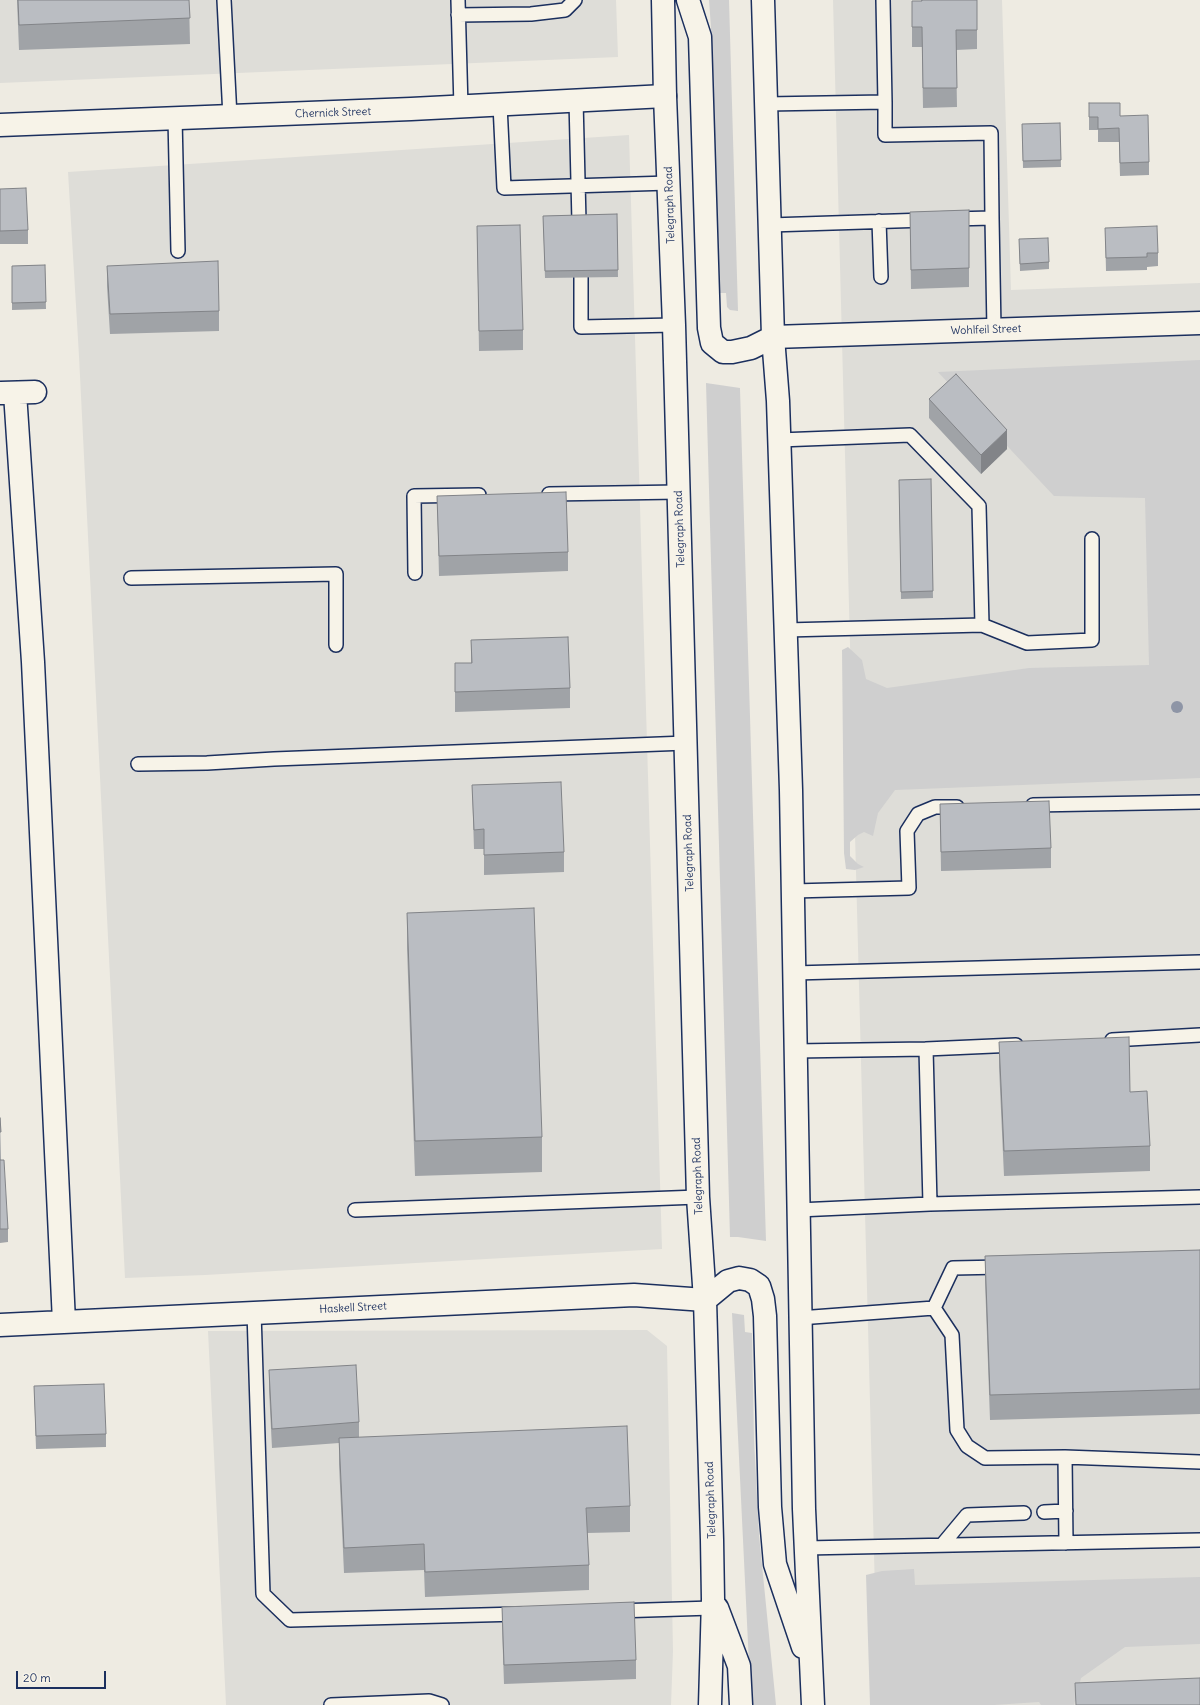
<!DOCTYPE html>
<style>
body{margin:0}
#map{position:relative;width:1200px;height:1705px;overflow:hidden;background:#eeebe2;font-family:Delius,sans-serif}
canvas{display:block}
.scale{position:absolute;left:16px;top:1671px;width:90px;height:18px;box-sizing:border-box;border:2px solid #1b2f5e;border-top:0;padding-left:5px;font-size:12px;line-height:14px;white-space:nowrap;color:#1b2f5e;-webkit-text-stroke:3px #f7f3e8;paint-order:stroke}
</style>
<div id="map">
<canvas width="1200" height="1705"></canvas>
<div class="scale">20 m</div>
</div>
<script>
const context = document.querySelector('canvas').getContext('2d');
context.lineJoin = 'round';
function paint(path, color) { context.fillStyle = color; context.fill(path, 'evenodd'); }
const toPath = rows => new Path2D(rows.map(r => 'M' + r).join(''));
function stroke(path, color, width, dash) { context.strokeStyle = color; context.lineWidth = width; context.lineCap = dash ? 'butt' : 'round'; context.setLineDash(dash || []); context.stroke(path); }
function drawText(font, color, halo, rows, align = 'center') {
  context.font = font + ' Delius,sans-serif'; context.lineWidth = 3; context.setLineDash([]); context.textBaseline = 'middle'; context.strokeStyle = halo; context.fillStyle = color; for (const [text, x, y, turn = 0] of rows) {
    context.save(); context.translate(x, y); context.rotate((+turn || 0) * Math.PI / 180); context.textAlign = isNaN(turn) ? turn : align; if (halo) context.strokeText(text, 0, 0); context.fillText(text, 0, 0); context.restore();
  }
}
const built = toPath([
 [0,0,616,0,618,57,0,83],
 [833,0,1002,0,1011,290,1200,283,1200,1705,878,1705],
 [629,135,662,1249,205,1275,125,1278,79,356,68,172],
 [647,1330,667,1346,673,1651,671,1705,226,1705,208,1331]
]);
const green = toPath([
 [709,0,729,0,738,311,730,310,727,307,726,293,718,293,711,28],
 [1200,360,1200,778,895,790,878,813,873,836,864,832,858,835,850,842,850,856,858,864,864,867,855,870,846,869,844,853,842,650,848,647,862,660,866,679,887,688,1029,668,1149,665,1145,498,1054,496,938,372],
 [706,383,740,388,740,389,766,1241,738,1237,730,1237],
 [732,1313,744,1315,745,1332,752,1333,754,1440,759,1535,776,1705,751,1705],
 [914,1569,915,1585,1200,1577,1200,1644,1125,1647,1081,1678,1074,1705,1041,1705,1039,1702,994,1705,870,1705,866,1575,882,1571]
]);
const service = toPath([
 [224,0,230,117],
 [458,0,461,107],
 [458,15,531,14,565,10,575,0],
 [576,100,579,222],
 [885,102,885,135,991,133,992,218,952,219],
 [766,104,885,102,883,0],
 [500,105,504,188,669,183],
 [175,118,178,251],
 [992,218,994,330],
 [879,221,881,277],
 [770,225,926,220],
 [581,277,581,327,674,325],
 [779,440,910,435,979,506,982,625,786,630],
 [549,494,679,492],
 [415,573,414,496,479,495],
 [131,578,336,574,336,645],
 [982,625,1027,643,1092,640,1092,539],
 [138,764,207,763,274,759,686,743],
 [1033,805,1200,802],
 [793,891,909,888,907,831,918,814,935,807,957,807],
 [794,973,1200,962],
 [1112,1040,1200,1035],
 [926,1049,1016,1045],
 [795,1051,926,1049,930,1204,798,1210],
 [930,1204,1200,1197],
 [355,1210,698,1197],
 [934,1308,952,1335,957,1430,967,1446,985,1458,1065,1457,1200,1462],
 [934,1308,953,1268,1002,1267],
 [254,1312,263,1594,290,1620,519,1614],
 [799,1318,934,1308],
 [1065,1457,1066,1543],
 [1044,1512,1066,1511],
 [942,1545,967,1515,1024,1513],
 [805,1548,1200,1540],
 [616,1611,712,1608],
 [331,1705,429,1701,442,1705]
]);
const minor = toPath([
 [0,125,411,109,665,96],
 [773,337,1200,323],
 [1,393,35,392],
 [15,393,33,662,64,1322],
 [0,1325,634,1295,705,1300]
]);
const primary = toPath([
 [663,0,665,96,674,325,698,1197,705,1300,712,1540,713,1599,710,1705],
 [688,0,700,37,709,328,712,343,723,352,732,352,751,348,773,337],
 [763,0,773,337,778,401,791,790,804,1509,813,1705],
 [705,1300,728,1281,739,1278,750,1280,759,1286,763,1299,765,1316,770,1507,775,1564,803,1647],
 [717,1608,739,1666,741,1705]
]);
const trees = [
 [1177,707]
];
const wall = toPath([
 [17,0,189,0,190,44,19,50],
 [921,0,977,0,977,49,956,50,957,107,923,108,922,47,912,47,912,1,921,1],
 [1089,103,1120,116,1149,162,1149,175,1120,176,1119,142,1098,142,1098,130,1089,130],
 [1060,123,1061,167,1023,168,1022,124],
 [0,189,28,230,28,244,0,244],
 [969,210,969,287,911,289,910,212],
 [617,214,618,277,545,278,543,216],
 [477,226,523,330,523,350,479,351],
 [1105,228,1158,253,1158,266,1147,267,1147,270,1106,271],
 [1019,239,1049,262,1049,269,1020,271],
 [45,265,46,309,12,310,12,266],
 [107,266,219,311,219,331,110,334,107,286],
 [929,399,1007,449,981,474,929,418],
 [931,479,933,598,901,599,899,480],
 [437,496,568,552,568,571,439,576],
 [471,640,570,688,570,708,455,712,455,663,471,663],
 [472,785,564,852,564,872,484,875,484,849,474,849],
 [940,804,1051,848,1051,868,941,871],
 [407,913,542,1137,542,1172,415,1176,407,948],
 [999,1042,1130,1092,1150,1146,1150,1171,1004,1176,999,1067],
 [0,1118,1,1160,8,1229,8,1242,0,1243],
 [1200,1250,1200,1414,990,1420,985,1281,985,1256],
 [269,1370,359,1422,359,1438,630,1506,630,1532,587,1533,589,1565,589,1590,425,1597,424,1570,344,1573,339,1464,339,1443,272,1448,269,1390],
 [34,1386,106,1434,106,1447,36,1449],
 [502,1607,636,1660,636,1679,504,1684,502,1626]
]);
const shadedWall = toPath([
 [1007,430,1007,449,981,474,981,455]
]);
const building = toPath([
 [18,0,189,0,190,18,19,25,18,0],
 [922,0,977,0,977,30,956,30,957,88,923,88,922,27,912,27,912,1,922,1,922,0],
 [1089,103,1120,103,1120,116,1148,115,1149,162,1120,163,1119,128,1098,129,1098,117,1089,117,1089,103],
 [1060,123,1061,160,1023,161,1022,124,1060,123],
 [26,188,28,230,0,231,0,189,26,188],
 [969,210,969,268,911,270,910,212,969,210],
 [617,214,618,270,545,271,543,216,617,214],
 [520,225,523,330,479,331,477,226,520,225],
 [1157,226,1158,253,1147,253,1147,257,1106,258,1105,228,1157,226],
 [1048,238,1049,262,1020,264,1019,239,1048,238],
 [218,261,219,311,110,314,107,266,218,261],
 [45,265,46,302,12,303,12,266,45,265],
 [956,374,1007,430,981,455,929,399,956,374],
 [931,479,933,591,901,592,899,480,931,479],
 [566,492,568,552,439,556,437,496,566,492],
 [568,637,570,688,455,692,455,663,472,663,471,640,568,637],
 [561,782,564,852,484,855,484,829,474,830,472,785,561,782],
 [1049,801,1051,848,941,852,940,804,1049,801],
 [534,908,542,1137,415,1141,407,913,534,908],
 [1129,1037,1130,1092,1147,1091,1150,1146,1004,1151,999,1042,1129,1037],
 [0,1118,1,1132,0,1132,0,1118],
 [0,1160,4,1160,8,1229,0,1229,0,1160],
 [1200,1250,1200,1389,990,1395,985,1256,1200,1250],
 [356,1365,359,1422,272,1429,269,1370,356,1365],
 [104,1384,106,1434,36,1436,34,1386,104,1384],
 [627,1426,630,1506,586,1508,589,1565,425,1572,424,1544,344,1548,339,1438,627,1426],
 [634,1602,636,1660,504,1665,502,1607,634,1602],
 [1200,1678,1200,1705,1076,1705,1075,1683,1200,1678]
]);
const streetNames = [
 ["Chernick Street",333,113,-2],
 ["Telegraph Road",670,205,-92],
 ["Wohlfeil Street",986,330,-2],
 ["Telegraph Road",680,529,-92],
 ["Telegraph Road",689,853,-92],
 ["Telegraph Road",698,1176,-92],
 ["Haskell Street",353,1308,-3],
 ["Telegraph Road",711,1500,-92]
];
paint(built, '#deddd8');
paint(green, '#cfcfcf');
stroke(service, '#1b2f5e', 16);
stroke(minor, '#1b2f5e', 25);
stroke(primary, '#1b2f5e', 25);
stroke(service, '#f7f3e8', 13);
stroke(minor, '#f7f3e8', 22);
stroke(primary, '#f7f3e8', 22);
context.fillStyle = '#8e95a6';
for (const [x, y] of trees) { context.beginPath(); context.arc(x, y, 6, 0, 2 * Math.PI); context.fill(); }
paint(wall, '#a0a3a7');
paint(shadedWall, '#828488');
paint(building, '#babdc2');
stroke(building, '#828488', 1);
drawText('11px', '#1b2f5e', '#f7f3e8', streetNames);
</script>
